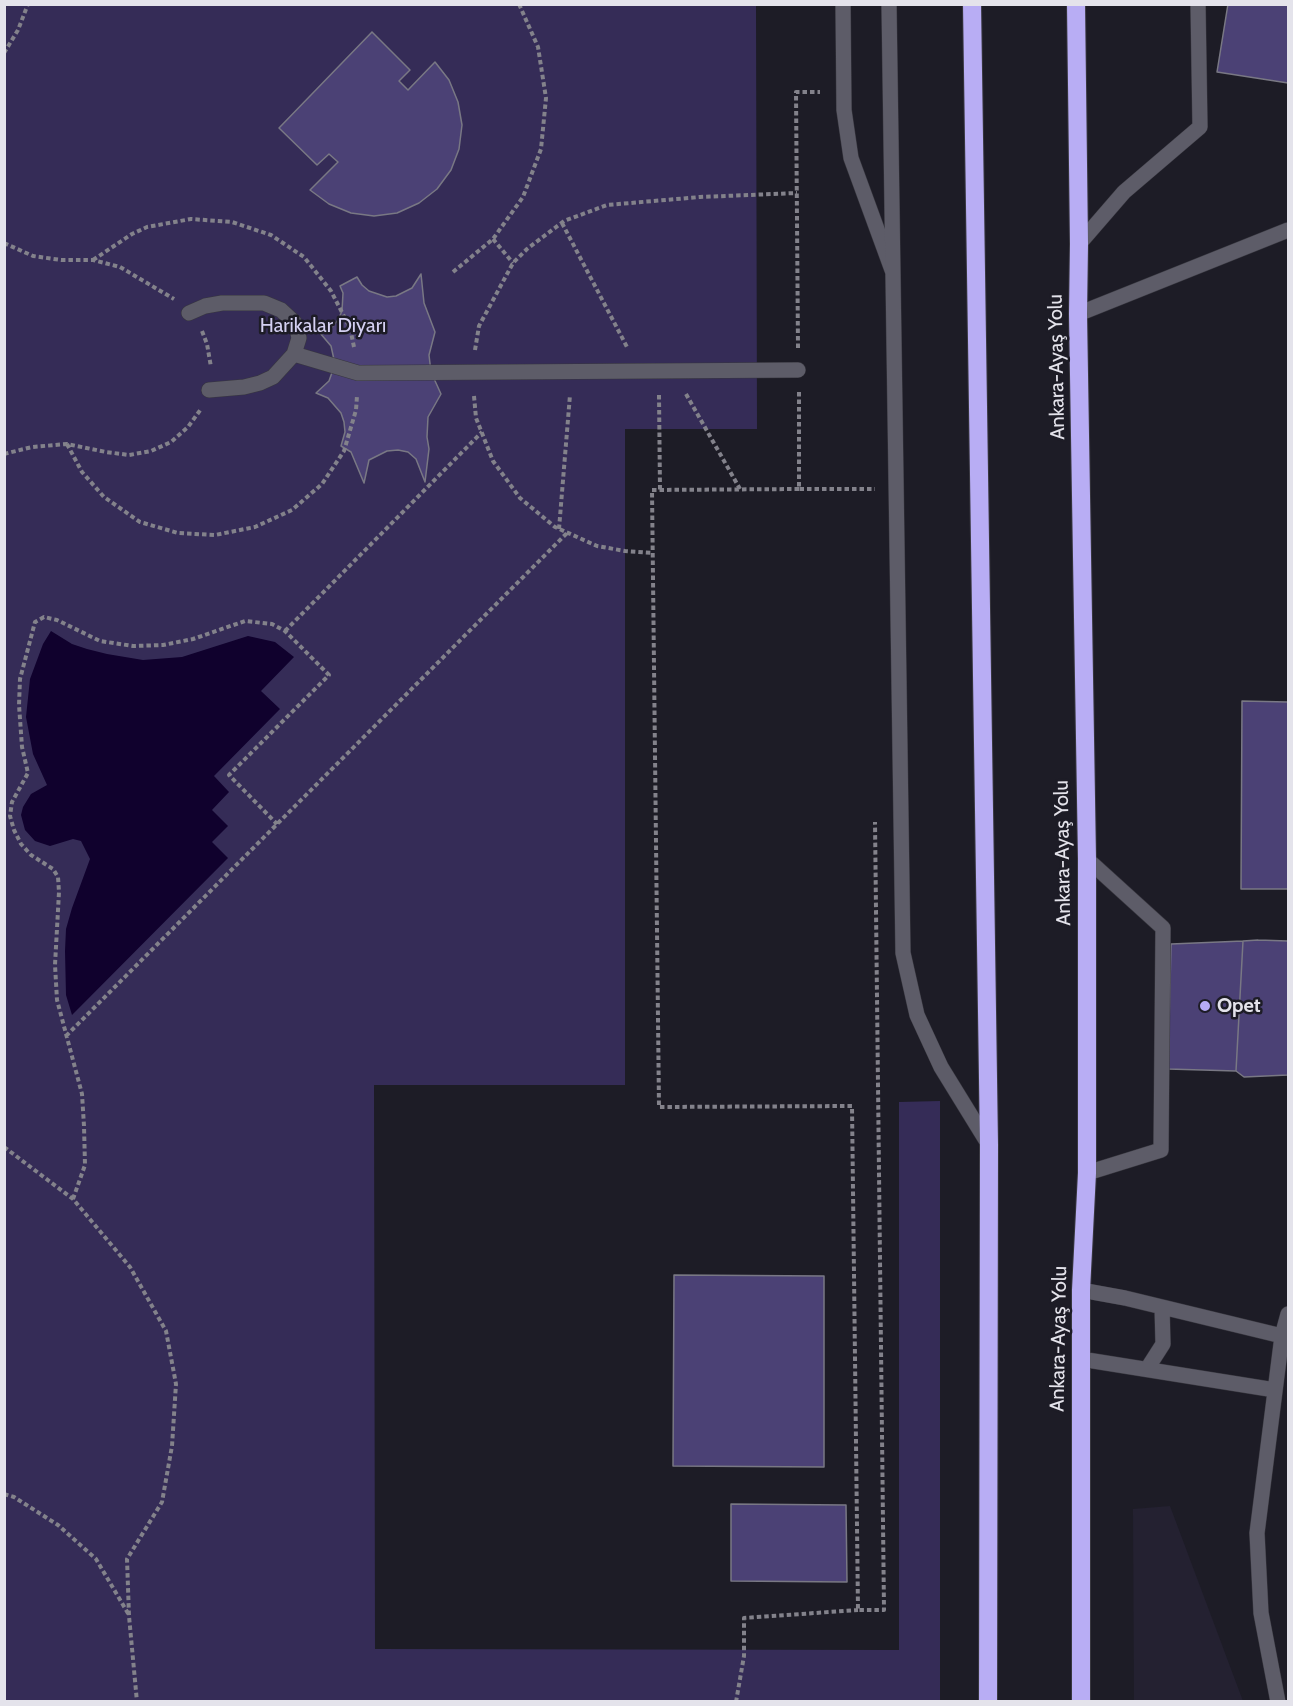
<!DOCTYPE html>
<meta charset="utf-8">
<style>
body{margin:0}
#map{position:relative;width:1293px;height:1706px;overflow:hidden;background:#1d1c26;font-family:Cabin,sans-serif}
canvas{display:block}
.frame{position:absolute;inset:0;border:6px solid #e4e3eb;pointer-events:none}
</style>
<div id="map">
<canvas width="1293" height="1706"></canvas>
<div class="frame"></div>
</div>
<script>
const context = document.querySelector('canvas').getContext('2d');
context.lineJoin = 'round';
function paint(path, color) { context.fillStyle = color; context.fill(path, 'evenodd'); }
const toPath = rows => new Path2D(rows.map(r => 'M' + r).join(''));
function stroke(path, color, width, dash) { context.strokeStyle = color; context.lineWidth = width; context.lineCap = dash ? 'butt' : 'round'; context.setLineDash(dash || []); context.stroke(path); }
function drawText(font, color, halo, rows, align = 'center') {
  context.font = font + ' Cabin,sans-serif'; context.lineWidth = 5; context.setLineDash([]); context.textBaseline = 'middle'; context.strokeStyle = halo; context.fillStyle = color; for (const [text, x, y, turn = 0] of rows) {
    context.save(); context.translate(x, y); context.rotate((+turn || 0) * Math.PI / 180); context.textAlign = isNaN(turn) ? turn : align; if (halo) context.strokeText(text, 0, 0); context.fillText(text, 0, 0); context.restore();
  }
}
const built = toPath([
 [1170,1506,1243,1701,1134,1701,1133,1509]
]);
const green = toPath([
 [5,5,756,5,757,429,625,429,625,1085,374,1085,375,1649,899,1650,899,1102,940,1101,940,1701,5,1702]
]);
const water = toPath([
 [51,631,72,644,87,649,107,654,143,660,182,657,248,636,275,642,294,657,261,691,280,709,214,776,229,792,212,810,228,826,212,842,228,858,72,1015,66,995,65,951,66,929,72,908,90,859,81,841,73,839,50,846,35,841,25,830,21,815,23,807,31,794,47,785,33,754,26,717,30,679,43,644]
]);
const building = toPath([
 [1228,4,1288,4,1288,83,1217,72,1228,4],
 [372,32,410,70,399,81,408,90,435,62,449,80,458,102,462,125,459,149,451,170,437,189,419,203,397,213,374,216,351,213,329,204,310,190,338,162,329,154,317,165,279,128,372,32],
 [421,274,424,303,435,332,429,355,431,372,441,394,428,417,427,437,429,449,425,482,416,459,408,452,398,450,387,451,369,460,364,483,351,452,341,446,345,432,344,422,341,413,328,398,316,393,329,381,335,364,331,346,320,333,332,327,338,320,342,311,343,293,340,286,357,277,362,285,369,291,387,297,396,296,412,288,421,274],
 [1242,701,1288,702,1288,889,1241,889,1242,701],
 [1258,940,1288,941,1288,1075,1244,1077,1236,1071,1243,941,1258,940],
 [1243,941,1236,1071,1168,1069,1171,944,1243,941],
 [674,1275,824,1276,824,1467,673,1466,674,1275],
 [731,1504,846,1505,847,1582,731,1581,731,1504]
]);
const path = toPath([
 [4,53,18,30,28,4],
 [562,223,627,347],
 [493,239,513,263],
 [4,243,33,256,61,260,93,260,120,267,174,299],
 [93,260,132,234,147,227,191,219,232,222,271,235,304,257,331,291,350,328,354,347],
 [453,272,493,239,523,197,541,149,546,98,538,47,519,4],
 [202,331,207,344,211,367],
 [798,348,796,92,820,92],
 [475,350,479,326,513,263,527,249,564,221,607,205,700,197,797,193],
 [799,392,799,489,875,489],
 [686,394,740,489],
 [659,395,660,490],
 [474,396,476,418,493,461,520,498,555,527,597,546,625,551,653,553],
 [67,444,82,472,104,497,140,522,178,533,215,535,255,527,292,510,322,484,344,451,356,410,357,396],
 [4,454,32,447,67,444,106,452,129,455,151,451,171,442,188,427,201,409],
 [799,489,652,490,659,1107,852,1106,858,1610,884,1610,875,822],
 [559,529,570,395],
 [285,631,482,432],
 [66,1036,567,533],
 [4,1147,73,1199,130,1267,166,1331,176,1384,172,1446,162,1502,127,1559,129,1616,137,1702],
 [73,1199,85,1165,84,1126,82,1094,57,1000,55,965,59,892,58,877,53,869,31,855,21,844,14,830,10,816,12,802,28,773,22,747,19,705,20,679,35,622,44,617,57,620,100,641,133,646,163,645,193,639,245,621,272,624,285,631,329,675,229,775,277,824],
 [4,1494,14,1497,58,1525,96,1559,129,1615],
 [736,1702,744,1656,744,1618,858,1610]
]);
const lane = toPath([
 [843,4,844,110,851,158,892,270]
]);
const street = toPath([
 [1079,244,1124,192,1200,127,1198,4],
 [189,313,205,306,222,303,264,303,281,310,294,322,297,329,299,338,294,354,273,377,260,383,244,387,209,390],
 [1078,314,1288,230],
 [294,354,358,373,798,370],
 [1087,859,1163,928,1161,1150,1087,1173]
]);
const secondary = toPath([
 [889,4,903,953,917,1015,941,1067,989,1145],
 [1081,1290,1125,1298,1282,1336],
 [1081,1359,1275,1390],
 [1147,1369,1163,1344,1162,1307],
 [1278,1702,1261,1613,1257,1533,1282,1336,1288,1314]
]);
const highway = toPath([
 [972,4,989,1145,988,1702],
 [1076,4,1079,244,1078,314,1087,859,1087,1173,1081,1290,1081,1702]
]);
const markers = [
 [1205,1006,6,"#b7abf7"]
];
const parkNames = [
 ["Harikalar Diyarı",323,326]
];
const streetNames = [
 ["Ankara-Ayaş Yolu",1057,367,-91],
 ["Ankara-Ayaş Yolu",1063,853,-91],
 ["Ankara-Ayaş Yolu",1059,1339,-89]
];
const poiNames = [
 ["Opet",1217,1006]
];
paint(built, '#242131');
paint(green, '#352c57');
paint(water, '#10012d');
paint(building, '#4b4175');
stroke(building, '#797884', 1.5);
stroke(lane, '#38373f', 16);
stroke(street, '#38373f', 16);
stroke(secondary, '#38373f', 16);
stroke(highway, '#38373f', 20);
stroke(path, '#83828b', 4, [4.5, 3]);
stroke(lane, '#5d5c68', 15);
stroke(street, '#5d5c68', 15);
stroke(secondary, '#5d5c68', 15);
stroke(highway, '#b8adf4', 18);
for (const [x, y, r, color] of markers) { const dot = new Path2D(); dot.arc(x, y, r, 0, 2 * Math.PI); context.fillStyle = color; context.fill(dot); stroke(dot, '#1d1c26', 2); }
drawText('20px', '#d4d0f2', '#1d1c26', parkNames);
drawText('20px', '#e4e3eb', '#1d1c26', streetNames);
drawText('bold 20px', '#e4e3eb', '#1d1c26', poiNames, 'left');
</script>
